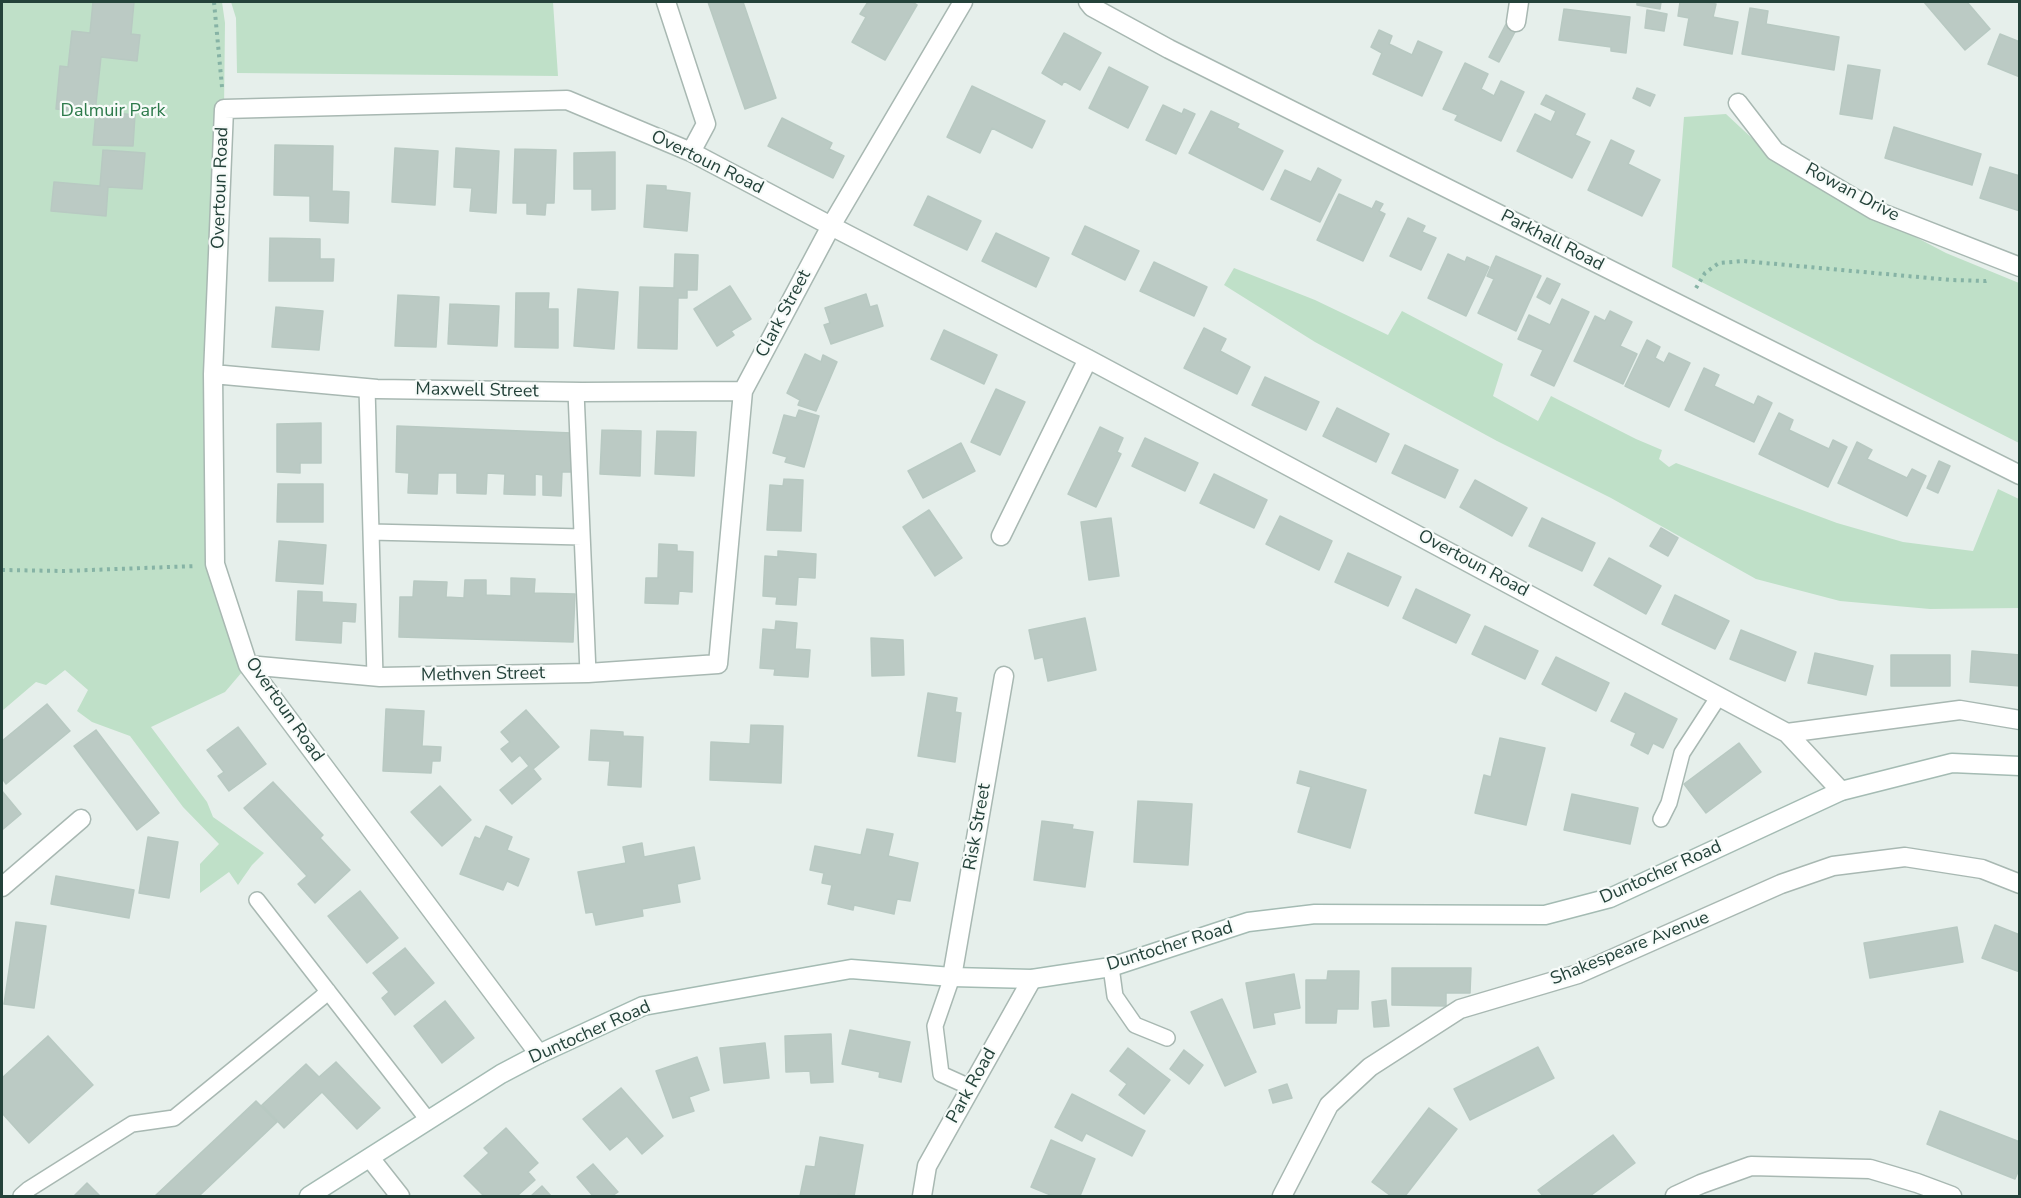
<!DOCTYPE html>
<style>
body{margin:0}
#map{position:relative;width:2021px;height:1198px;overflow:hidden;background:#e6efeb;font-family:"Nunito Sans",sans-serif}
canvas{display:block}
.frame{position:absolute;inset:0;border:3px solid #24423a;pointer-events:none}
</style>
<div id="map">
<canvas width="2021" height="1198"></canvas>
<div class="frame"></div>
</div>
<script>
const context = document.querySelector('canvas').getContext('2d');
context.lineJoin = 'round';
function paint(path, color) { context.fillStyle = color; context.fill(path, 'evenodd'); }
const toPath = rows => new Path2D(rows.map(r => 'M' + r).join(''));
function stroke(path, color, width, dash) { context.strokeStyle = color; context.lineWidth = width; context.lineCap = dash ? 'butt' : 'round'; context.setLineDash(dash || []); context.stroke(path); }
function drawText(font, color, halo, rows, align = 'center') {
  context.font = font + ' "Nunito Sans",sans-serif'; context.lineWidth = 4.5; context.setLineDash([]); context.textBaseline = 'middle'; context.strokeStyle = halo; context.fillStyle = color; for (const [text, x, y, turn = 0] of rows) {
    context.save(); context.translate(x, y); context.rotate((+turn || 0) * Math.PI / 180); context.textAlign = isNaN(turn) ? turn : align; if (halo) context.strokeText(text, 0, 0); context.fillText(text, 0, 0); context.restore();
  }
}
const green = toPath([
 [2,2,222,2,225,23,224,109,215,564,248,665,225,692,151,727,207,802,213,817,264,853,252,865,238,885,229,872,200,893,200,864,219,844,183,807,130,736,92,722,77,711,88,690,65,670,46,685,36,682,2,711],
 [231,2,553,2,558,76,237,73,236,18],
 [1726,114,1784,168,1946,253,2019,283,2019,443,1672,267,1684,117],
 [1234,268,1315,300,1388,335,1402,311,1503,364,1493,396,1538,421,1551,396,1636,439,1662,450,1659,459,1669,467,1676,463,1837,523,1903,542,1973,551,1998,489,2019,499,2019,608,1930,609,1840,601,1756,579,1611,498,1497,441,1315,342,1224,285]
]);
const building = toPath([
 [93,2,134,2,131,34,140,35,137,61,101,57,95,113,56,109,60,66,68,67,72,31,90,33,93,2],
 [708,2,743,2,776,98,745,109,708,2],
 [868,2,912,2,917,5,885,60,852,42,866,17,860,14,868,2],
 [1637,2,1661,2,1660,9,1637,5,1637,2],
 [1680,2,1704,2,1716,4,1713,17,1738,22,1732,54,1684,45,1689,18,1678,16,1680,2],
 [1924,2,1967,2,1990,29,1965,50,1924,2],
 [1750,8,1768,11,1766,24,1839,37,1834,70,1742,54,1750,8],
 [1564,9,1630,17,1626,53,1611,51,1611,47,1559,40,1564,9],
 [1647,10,1667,14,1664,31,1645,28,1647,10],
 [1506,24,1516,30,1499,62,1489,57,1506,24],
 [1379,30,1392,36,1389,44,1412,55,1418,41,1442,52,1422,96,1373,74,1382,53,1371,47,1379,30],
 [1064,33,1101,53,1080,90,1064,81,1062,85,1042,73,1064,33],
 [2000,34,2020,42,2020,77,1988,64,2000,34],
 [1465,63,1488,74,1481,89,1494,96,1501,81,1524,92,1501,141,1455,120,1458,115,1443,109,1465,63],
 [1848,65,1880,70,1872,119,1840,114,1848,65],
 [1109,67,1148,87,1128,128,1089,108,1109,67],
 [972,86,1045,121,1032,148,992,128,980,153,947,137,972,86],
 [1637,88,1655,95,1650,106,1633,98,1637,88],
 [1546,95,1585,114,1575,135,1590,142,1572,178,1517,151,1535,114,1551,122,1556,111,1541,104,1546,95],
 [1163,105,1182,114,1184,109,1195,114,1176,154,1146,140,1163,105],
 [96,111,135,115,133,146,93,145,96,111],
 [1211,111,1239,124,1237,128,1283,151,1263,190,1189,153,1211,111],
 [782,118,832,143,829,149,844,156,833,178,768,146,782,118],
 [1894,127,1981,154,1972,185,1885,158,1894,127],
 [1611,140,1634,151,1628,164,1660,180,1642,216,1588,190,1611,140],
 [275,145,333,146,332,191,349,192,348,223,310,221,310,196,274,195,275,145],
 [395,148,438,151,435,205,392,202,395,148],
 [456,148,499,151,496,213,470,211,472,188,454,187,456,148],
 [515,149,556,150,554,203,546,203,545,215,527,214,527,203,513,203,515,149],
 [103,150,145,153,142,189,108,187,106,216,51,211,54,182,100,186,103,150],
 [615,152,615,209,592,210,592,189,574,189,574,153,615,152],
 [1990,167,2020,176,2020,211,1980,198,1990,167],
 [1318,168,1341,180,1320,222,1271,199,1285,170,1311,182,1318,168],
 [647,185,666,186,666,190,690,193,687,231,644,227,647,185],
 [1339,194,1372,209,1376,201,1383,204,1379,211,1385,214,1363,261,1317,240,1339,194],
 [928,196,981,221,967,250,914,225,928,196],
 [1408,218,1425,226,1422,232,1436,238,1421,270,1390,256,1408,218],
 [1085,226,1139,251,1125,280,1072,254,1085,226],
 [996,233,1049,258,1036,287,982,261,996,233],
 [270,238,320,239,320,259,334,259,333,281,269,281,270,238],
 [675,254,698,255,697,290,687,290,687,298,678,298,677,349,638,348,640,287,674,288,675,254],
 [1448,254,1465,262,1467,257,1489,267,1466,316,1428,298,1448,254],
 [1496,256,1541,276,1516,331,1478,313,1494,279,1487,276,1496,256],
 [1154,262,1207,287,1194,316,1140,291,1154,262],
 [1547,278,1560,284,1550,304,1537,297,1547,278],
 [730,286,751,319,731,331,734,335,717,346,694,309,730,286],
 [578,289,618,292,614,349,574,346,578,289],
 [516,293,549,293,548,309,558,309,558,348,515,347,516,293],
 [866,294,870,307,877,305,883,326,831,344,824,325,830,323,825,308,866,294],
 [398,295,439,297,436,347,395,346,398,295],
 [1562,299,1589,312,1554,386,1531,375,1543,350,1518,339,1529,315,1550,325,1562,299],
 [450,304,499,306,497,346,448,344,450,304],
 [276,307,323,311,319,350,272,347,276,307],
 [1610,311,1632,322,1620,346,1637,354,1623,384,1574,361,1595,316,1605,321,1610,311],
 [1204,328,1226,339,1220,351,1250,367,1237,394,1184,368,1204,328],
 [944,330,997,355,984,384,931,359,944,330],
 [1647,340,1660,347,1655,358,1664,363,1669,353,1690,363,1669,407,1625,386,1647,340],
 [805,354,821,362,823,355,837,362,816,411,798,405,800,400,787,393,805,354],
 [1704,368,1719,375,1714,386,1754,405,1758,396,1772,403,1754,442,1685,410,1704,368],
 [1265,377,1319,402,1306,430,1252,405,1265,377],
 [996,389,1025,402,1000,455,971,442,996,389],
 [1337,408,1389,434,1376,462,1323,436,1337,408],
 [799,410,819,416,804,467,785,462,787,457,773,453,784,415,796,418,799,410],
 [1779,413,1793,420,1789,430,1829,449,1833,440,1847,447,1828,487,1759,454,1779,413],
 [321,423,321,463,300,463,300,473,277,472,277,424,321,423],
 [397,426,572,433,571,472,562,472,561,496,543,495,543,475,535,474,535,495,504,494,505,474,487,473,486,494,457,493,457,473,438,473,437,494,408,493,409,473,396,472,397,426],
 [1100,427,1123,438,1117,452,1121,454,1096,507,1068,494,1100,427],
 [602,430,641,431,640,476,600,474,602,430],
 [657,431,696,432,694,476,655,474,657,431],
 [1145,438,1198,463,1185,491,1132,466,1145,438],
 [1857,442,1872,450,1867,459,1907,478,1912,469,1926,476,1907,516,1838,483,1857,442],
 [961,443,975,471,923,498,908,471,961,443],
 [1405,445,1458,470,1445,498,1392,473,1405,445],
 [1939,461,1950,466,1938,493,1927,488,1939,461],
 [1214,474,1267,500,1254,528,1200,503,1214,474],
 [784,479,803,480,801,531,767,530,770,485,783,486,784,479],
 [1475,480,1527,508,1512,536,1460,507,1475,480],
 [278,484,323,484,323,522,277,522,278,484],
 [929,510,962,558,935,576,903,527,929,510],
 [1280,516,1332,541,1319,570,1266,544,1280,516],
 [1111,518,1119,576,1089,580,1081,522,1111,518],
 [1542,518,1595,543,1582,571,1529,546,1542,518],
 [1661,528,1678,538,1668,556,1650,546,1661,528],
 [279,541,326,545,323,584,276,581,279,541],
 [659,544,677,545,677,551,693,552,692,592,679,591,678,604,645,603,646,578,658,578,659,544],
 [778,551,816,554,815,578,798,577,796,605,776,604,777,597,763,596,765,556,778,557,778,551],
 [1348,553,1401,577,1388,606,1335,582,1348,553],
 [1609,558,1661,586,1646,614,1594,585,1609,558],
 [511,578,535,579,534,593,575,594,573,642,399,637,400,597,413,597,414,581,447,582,446,597,464,598,465,580,486,580,486,595,511,596,511,578],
 [1416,589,1470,615,1456,643,1403,618,1416,589],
 [298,591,322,592,322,602,356,604,355,622,342,621,341,643,296,640,298,591],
 [1675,595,1729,621,1715,649,1662,624,1675,595],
 [1085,618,1096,670,1048,681,1043,657,1035,659,1029,630,1085,618],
 [776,621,797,623,795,649,810,650,808,677,774,675,775,669,760,668,763,629,775,630,776,621],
 [1485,626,1538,651,1525,679,1472,654,1485,626],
 [1741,630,1796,652,1785,681,1730,659,1741,630],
 [871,638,903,640,904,675,872,676,871,638],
 [1972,651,2020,655,2020,686,1970,682,1972,651],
 [1815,653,1873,666,1866,695,1808,683,1815,653],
 [1891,655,1950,655,1950,686,1891,686,1891,655],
 [1556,657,1609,683,1596,711,1542,684,1556,657],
 [928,693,957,698,955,712,961,713,955,762,918,756,928,693],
 [1625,693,1677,719,1663,748,1653,743,1648,754,1631,745,1636,733,1611,721,1625,693],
 [47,704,70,731,6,784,2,778,2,741,47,704],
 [386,709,424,711,422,746,441,747,440,761,432,761,431,773,383,771,386,709],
 [526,710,559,747,533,769,541,779,512,804,500,790,529,766,520,755,512,762,501,749,510,742,501,732,526,710],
 [751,725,783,726,781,783,710,780,711,742,750,744,751,725],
 [238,727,266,764,229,791,218,776,224,772,207,750,238,727],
 [96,730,159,813,137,830,74,746,96,730],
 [591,730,623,732,623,736,643,737,641,787,608,785,610,761,589,760,591,730],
 [1500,738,1545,748,1526,825,1475,813,1484,775,1491,777,1500,738],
 [1739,743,1761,772,1706,813,1684,784,1739,743],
 [1300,771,1366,790,1350,848,1298,832,1311,787,1297,783,1300,771],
 [273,782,323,835,320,838,350,870,315,903,298,884,307,876,244,808,273,782],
 [440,786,471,820,442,846,411,812,440,786],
 [2,791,21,814,2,830,2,791],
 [1572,794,1638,808,1630,844,1564,830,1572,794],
 [1138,801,1192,804,1188,865,1134,862,1138,801],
 [1042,821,1073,825,1072,829,1093,832,1085,887,1034,880,1042,821],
 [486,826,512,837,507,850,529,859,518,886,507,881,503,890,460,874,475,837,480,839,486,826],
 [867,829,893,834,888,856,918,863,910,901,897,899,894,914,854,905,853,910,828,904,832,885,822,883,824,873,810,870,815,846,861,855,867,829],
 [148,837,178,842,169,898,139,893,148,837],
 [642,843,644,857,694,847,700,879,677,884,680,902,642,909,643,916,596,925,593,912,586,913,578,872,626,863,623,847,642,843],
 [56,876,134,890,129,918,51,904,56,876],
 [360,891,398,938,367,963,328,916,360,891],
 [16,922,46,926,34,1008,4,1004,16,922],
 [1995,925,2020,935,2020,972,1982,958,1995,925],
 [1957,927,1963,962,1870,978,1864,943,1957,927],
 [405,948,434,983,395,1015,382,998,389,992,373,973,405,948],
 [1392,968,1471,968,1470,993,1446,993,1446,1006,1392,1005,1392,968],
 [1328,971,1359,971,1358,1009,1337,1009,1336,1023,1306,1023,1306,980,1327,980,1328,971],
 [1294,974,1300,1008,1273,1013,1275,1024,1254,1028,1246,983,1294,974],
 [1222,999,1256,1072,1225,1086,1191,1012,1222,999],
 [1386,1000,1389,1026,1374,1027,1372,1002,1386,1000],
 [445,1001,474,1038,442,1063,414,1026,445,1001],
 [850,1030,910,1042,901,1082,879,1077,880,1072,842,1064,850,1030],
 [831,1034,833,1082,811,1083,810,1071,786,1072,785,1036,831,1034],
 [48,1036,93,1085,29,1143,2,1113,2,1078,48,1036],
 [765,1043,769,1078,724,1083,720,1048,765,1043],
 [1538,1047,1554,1078,1470,1120,1454,1089,1538,1047],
 [1128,1048,1170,1080,1144,1114,1119,1095,1127,1084,1110,1071,1128,1048],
 [1184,1050,1203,1065,1189,1084,1170,1069,1184,1050],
 [697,1057,709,1090,689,1097,694,1111,673,1118,656,1071,697,1057],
 [336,1062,380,1108,357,1129,322,1092,284,1128,262,1105,306,1064,319,1077,336,1062],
 [1287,1084,1292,1098,1273,1103,1269,1090,1287,1084],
 [621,1088,663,1136,642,1154,627,1136,610,1150,583,1119,621,1088],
 [1072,1094,1145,1131,1132,1156,1086,1133,1082,1141,1055,1127,1072,1094],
 [256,1101,277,1122,199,1196,155,1196,256,1101],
 [1429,1108,1457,1129,1405,1196,1391,1196,1372,1182,1429,1108],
 [1940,1111,2020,1142,2020,1167,2015,1179,1927,1144,1940,1111],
 [506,1128,538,1163,528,1172,535,1180,517,1196,484,1196,464,1176,489,1153,484,1148,506,1128],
 [1613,1135,1635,1163,1590,1196,1543,1196,1538,1190,1613,1135],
 [820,1137,863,1145,854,1196,838,1194,838,1196,800,1196,806,1166,815,1167,820,1137],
 [1051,1140,1095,1159,1080,1196,1053,1196,1031,1187,1051,1140],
 [593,1164,618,1192,612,1196,593,1196,577,1177,593,1164],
 [87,1183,100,1196,74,1196,87,1183],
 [542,1186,551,1196,531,1196,542,1186]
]);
const path = toPath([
 [214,2,222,87],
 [1696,288,1705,273,1719,263,1743,261,1951,280,1986,281,1990,280],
 [2,570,64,571,196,566]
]);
const service = toPath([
 [367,388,375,677],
 [576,392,588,673],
 [371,532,582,537],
 [1661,819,1669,803,1682,753,1719,696],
 [257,900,428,1120],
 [1111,967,1115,996,1135,1025,1167,1038],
 [952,977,935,1026,941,1074,972,1088],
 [21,1196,29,1189,132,1124,174,1118,321,998,328,991]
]);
const minor = toPath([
 [666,2,706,124,691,152],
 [1088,2,1092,7,1169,49,2020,475],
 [1516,22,1519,2],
 [1738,103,1775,151,1874,210,2020,267],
 [213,374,377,389,582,392,743,391],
 [1001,536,1088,359],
 [248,665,380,677,588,673,718,664,743,391,831,226,963,2],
 [1787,733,1960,710,2020,720],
 [2,887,81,819],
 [952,977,1004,676],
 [539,1054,248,665,215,564,213,374,224,109,567,100,691,152,831,226,1088,359,1787,733,1841,791],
 [370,1158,400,1196],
 [922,1196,927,1166,1032,979],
 [1282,1196,1329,1105,1370,1067,1460,1009,1578,974,1781,884,1833,866,1905,857,1982,869,2020,884],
 [1675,1196,1701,1184,1751,1166,1870,1169,1917,1183,1952,1196]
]);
const secondary = toPath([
 [309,1196,501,1074,539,1054,643,1006,851,969,952,977,1032,979,1111,967,1248,922,1315,914,1545,915,1610,898,1841,791,1952,763,2020,766]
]);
const parkNames = [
 ["Dalmuir Park",113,112]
];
const streetNames = [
 ["Overtoun Road",707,163,26],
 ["Overtoun Road",221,188,-88],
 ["Rowan Drive",1852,193,28],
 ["Parkhall Road",1552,241,27],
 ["Clark Street",784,314,-62],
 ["Maxwell Street",477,391,1],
 ["Overtoun Road",1473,564,28],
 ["Methven Street",483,675,-1],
 ["Overtoun Road",284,710,55],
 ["Risk Street",978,827,-80],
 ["Duntocher Road",1661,873,-24],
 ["Duntocher Road",1170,947,-17],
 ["Shakespeare Avenue",1630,949,-22],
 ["Duntocher Road",590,1033,-24],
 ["Park Road",972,1086,-61]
];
paint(green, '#bfe0c8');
paint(building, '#bbcac4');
stroke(building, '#b8c9c2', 1.5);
stroke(service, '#a8b8b2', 18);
stroke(minor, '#a8b8b2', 21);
stroke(secondary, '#a4bbb3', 21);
stroke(path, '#86b3a5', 4, [3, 4.5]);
stroke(service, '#fff', 15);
stroke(minor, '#fff', 18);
stroke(secondary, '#fff', 18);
drawText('18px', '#2d7a4b', '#f7fbf9', parkNames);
drawText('18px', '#24423a', '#f7fbf9', streetNames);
</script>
